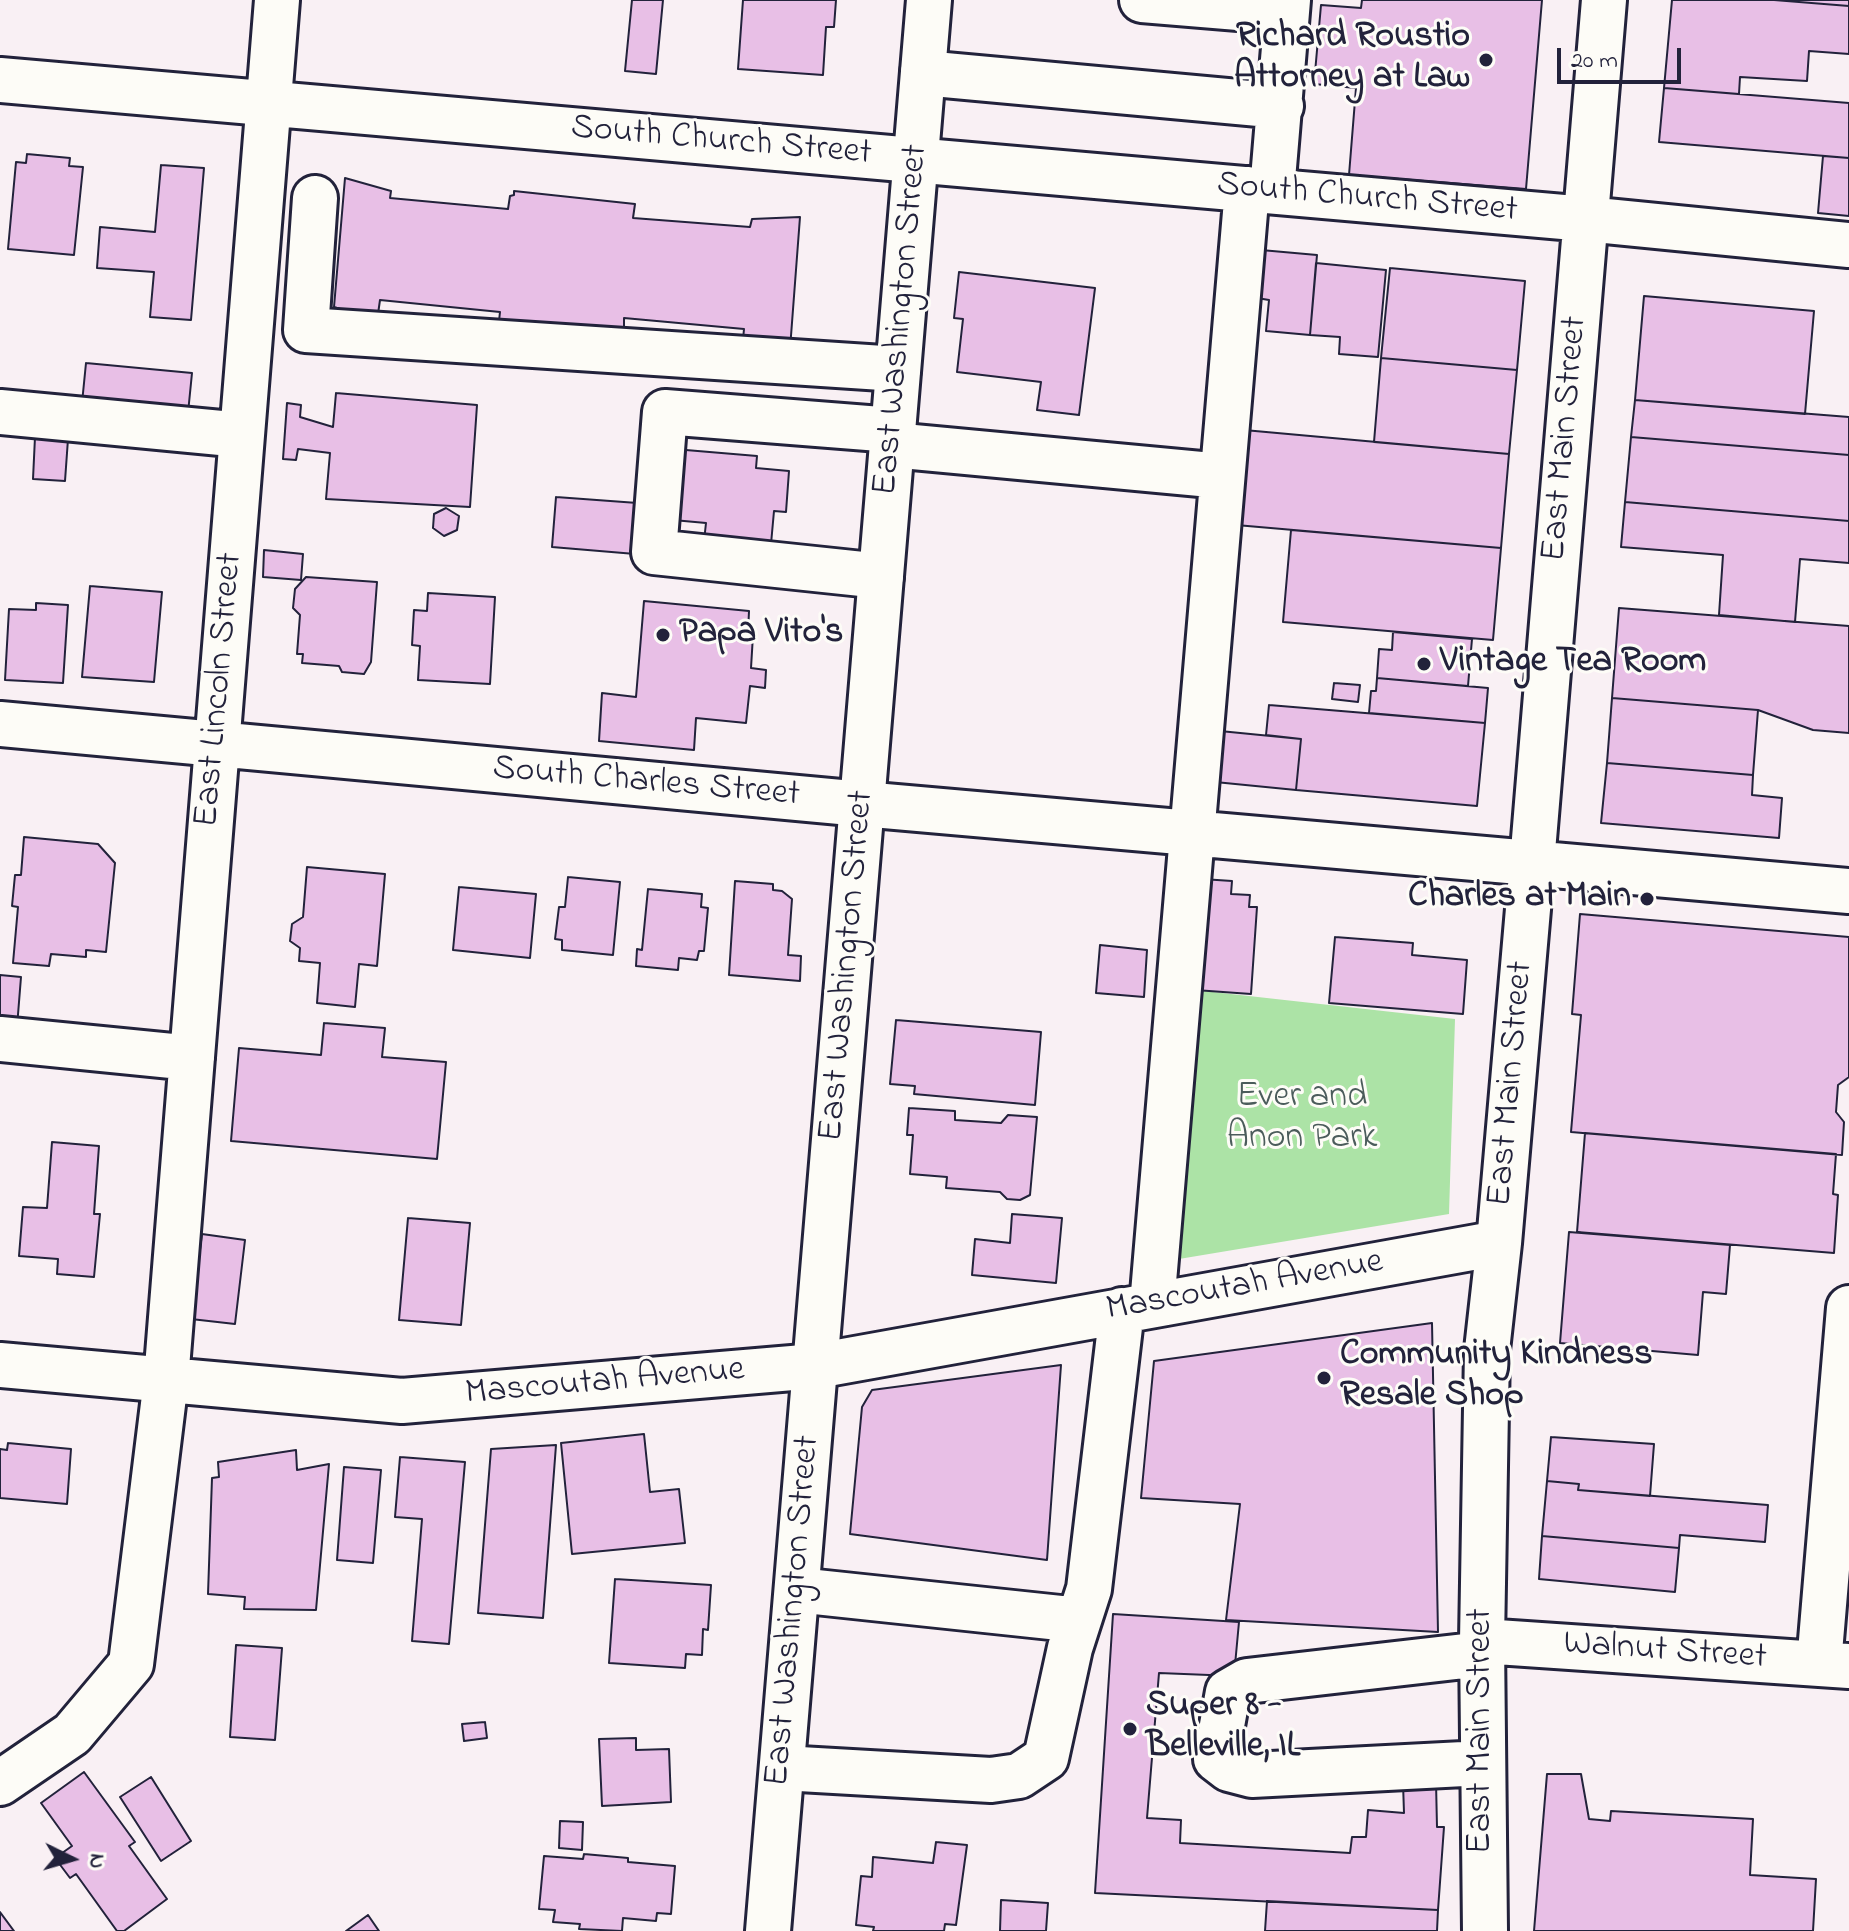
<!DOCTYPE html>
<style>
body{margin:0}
#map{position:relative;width:1849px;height:1931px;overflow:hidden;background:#f9f0f4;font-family:"Indie Flower",sans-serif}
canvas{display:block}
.north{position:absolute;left:32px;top:1819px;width:80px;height:80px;-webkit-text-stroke:6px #fdfcf7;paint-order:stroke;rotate:95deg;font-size:22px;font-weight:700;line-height:32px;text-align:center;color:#22223b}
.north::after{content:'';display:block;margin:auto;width:28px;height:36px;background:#22223b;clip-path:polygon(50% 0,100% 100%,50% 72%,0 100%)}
.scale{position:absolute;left:1557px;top:48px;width:124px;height:36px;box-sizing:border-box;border:4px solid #22223b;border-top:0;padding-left:10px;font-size:24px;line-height:28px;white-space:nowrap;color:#22223b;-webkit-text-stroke:6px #fdfcf7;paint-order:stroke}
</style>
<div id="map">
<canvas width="1849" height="1931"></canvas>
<div class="north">N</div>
<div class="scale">20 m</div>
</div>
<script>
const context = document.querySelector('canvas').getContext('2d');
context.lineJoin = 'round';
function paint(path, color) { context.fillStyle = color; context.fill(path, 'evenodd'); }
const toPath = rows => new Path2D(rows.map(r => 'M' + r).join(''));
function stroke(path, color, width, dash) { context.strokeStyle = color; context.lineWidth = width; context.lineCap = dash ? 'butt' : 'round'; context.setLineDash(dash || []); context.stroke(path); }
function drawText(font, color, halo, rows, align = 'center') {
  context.font = font + ' "Indie Flower",sans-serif'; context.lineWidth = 6; context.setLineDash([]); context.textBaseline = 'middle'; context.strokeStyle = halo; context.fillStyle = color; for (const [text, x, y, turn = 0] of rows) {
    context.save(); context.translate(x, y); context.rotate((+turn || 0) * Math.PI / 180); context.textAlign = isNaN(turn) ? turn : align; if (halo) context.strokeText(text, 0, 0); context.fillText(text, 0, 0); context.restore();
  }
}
const green = toPath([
 [1195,990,1455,1019,1449,1214,1173,1260]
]);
const building = toPath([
 [632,0,663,0,656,74,625,71,632,0],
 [743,0,836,0,834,27,826,27,823,75,738,69,743,0],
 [1362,0,1542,0,1526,189,1349,175,1356,88,1314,84,1321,5,1361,8,1362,0],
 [1672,0,1774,0,1849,6,1849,54,1809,51,1807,81,1740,77,1739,94,1664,88,1672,0],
 [1774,0,1849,0,1849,6,1774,0],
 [1664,88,1849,103,1849,158,1659,142,1664,88],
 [27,154,70,158,69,166,83,167,74,255,8,249,16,162,26,163,27,154],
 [1823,156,1849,158,1849,216,1818,213,1823,156],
 [161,165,204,168,191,320,150,317,154,272,97,268,100,227,155,232,161,165],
 [345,178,391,191,390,198,508,209,510,196,514,195,514,191,635,204,633,218,750,227,752,219,800,217,790,349,742,350,744,329,624,318,624,329,499,321,500,312,380,300,377,321,334,307,345,178],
 [1261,250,1317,255,1310,335,1266,331,1269,300,1257,298,1261,250],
 [1316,263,1386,270,1378,357,1339,354,1340,337,1310,335,1316,263],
 [1390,268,1525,281,1517,370,1381,358,1390,268],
 [959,272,1095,288,1079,415,1037,410,1041,382,957,372,963,319,954,318,959,272],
 [1644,296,1814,311,1805,414,1635,400,1644,296],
 [1381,358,1517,370,1509,454,1374,442,1381,358],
 [86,363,192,373,188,413,82,403,86,363],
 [336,393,477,405,470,507,326,499,330,453,298,449,296,460,283,459,287,403,301,405,300,417,333,427,336,393],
 [1635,400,1849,417,1849,455,1631,437,1635,400],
 [1244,430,1509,454,1501,548,1236,525,1244,430],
 [35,437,68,439,65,481,33,479,35,437],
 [1631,437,1849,455,1849,521,1625,502,1631,437],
 [674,449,757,456,756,468,789,471,786,512,774,511,771,544,703,550,706,523,662,519,674,449],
 [556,497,651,504,647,555,552,547,556,497],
 [1625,502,1849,521,1849,563,1800,559,1795,622,1719,615,1723,555,1621,547,1625,502],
 [446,508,459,516,457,530,444,536,433,528,434,514,446,508],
 [1291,530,1501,548,1493,640,1283,622,1291,530],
 [264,550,303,554,301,580,263,577,264,550],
 [306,577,377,582,371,662,364,674,342,672,339,666,302,663,303,654,297,654,300,615,293,608,295,589,306,577],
 [90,586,162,592,154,682,82,677,90,586],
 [428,593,495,597,490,684,418,680,420,646,412,645,414,610,427,611,428,593],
 [644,601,749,611,748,634,753,635,751,668,766,670,765,688,750,686,746,723,696,718,694,750,599,741,602,693,636,697,644,601],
 [36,603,68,605,63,683,5,680,9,609,36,610,36,603],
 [1619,608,1849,626,1849,733,1813,730,1758,710,1612,698,1619,608],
 [1393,632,1472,639,1468,686,1377,678,1379,649,1392,650,1393,632],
 [1377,678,1488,688,1485,723,1369,713,1371,691,1376,691,1377,678],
 [1334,683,1360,685,1358,702,1332,699,1334,683],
 [1612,698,1758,710,1753,775,1607,763,1612,698],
 [1269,705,1485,723,1477,806,1296,790,1301,739,1266,735,1269,705],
 [1220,731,1301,739,1296,790,1215,782,1220,731],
 [1607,763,1753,775,1752,795,1782,798,1779,838,1601,823,1607,763],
 [24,837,98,844,115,863,106,952,86,950,86,957,51,954,49,966,13,963,18,907,12,906,15,875,21,875,24,837],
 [307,867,385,874,377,966,359,964,355,1007,317,1003,320,963,299,961,300,948,290,941,292,924,303,917,307,867],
 [568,877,620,882,613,955,562,950,562,940,555,939,559,907,565,907,568,877],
 [1202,879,1232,881,1231,894,1250,895,1249,907,1257,907,1251,994,1195,990,1202,879],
 [735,881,773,884,773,890,782,891,792,899,788,955,801,956,800,981,729,975,735,881],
 [459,887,536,894,530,958,453,950,459,887],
 [648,889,702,894,701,907,708,908,704,951,699,951,697,960,679,958,678,970,636,966,637,949,642,950,648,889],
 [1580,914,1849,937,1849,1077,1838,1085,1836,1112,1844,1122,1842,1155,1571,1132,1581,1015,1572,1014,1580,914],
 [1335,937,1413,943,1412,955,1467,960,1463,1014,1329,1003,1335,937],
 [1100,945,1147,950,1144,997,1096,993,1100,945],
 [0,975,21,977,17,1027,0,1026,0,975],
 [896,1020,1041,1032,1035,1105,914,1094,915,1086,890,1084,896,1020],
 [324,1023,385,1028,382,1057,446,1062,437,1159,231,1141,239,1048,321,1055,324,1023],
 [909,1108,955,1111,955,1120,1001,1123,1008,1115,1037,1117,1030,1195,1020,1200,1007,1199,1000,1192,946,1188,947,1177,910,1174,913,1135,907,1135,909,1108],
 [1585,1133,1836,1154,1833,1194,1838,1195,1834,1253,1577,1232,1585,1133],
 [52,1142,99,1146,94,1214,100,1214,94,1277,57,1274,58,1259,19,1256,23,1207,47,1208,52,1142],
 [1012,1214,1062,1218,1056,1283,972,1275,975,1239,1010,1243,1012,1214],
 [408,1218,470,1223,461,1325,399,1320,408,1218],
 [1569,1232,1730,1245,1726,1294,1703,1292,1698,1355,1560,1343,1569,1232],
 [202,1234,245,1240,235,1324,191,1319,202,1234],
 [1432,1323,1438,1632,1226,1620,1240,1504,1141,1498,1154,1361,1432,1323],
 [1061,1365,1047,1560,850,1534,862,1407,872,1390,1061,1365],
 [644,1434,650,1492,679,1489,685,1543,572,1554,561,1443,644,1434],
 [1551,1437,1654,1444,1650,1496,1578,1490,1579,1484,1547,1481,1551,1437],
 [8,1443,71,1449,67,1504,0,1498,0,1449,7,1450,8,1443],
 [556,1445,543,1618,478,1613,491,1449,556,1445],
 [296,1450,297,1470,329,1464,316,1610,244,1609,245,1597,208,1594,212,1478,219,1477,218,1462,296,1450],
 [400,1457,465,1462,449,1644,412,1641,422,1519,395,1517,400,1457],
 [344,1467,381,1470,373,1563,337,1560,344,1467],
 [1547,1481,1579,1484,1578,1490,1768,1505,1765,1542,1680,1535,1679,1548,1542,1536,1547,1481],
 [1542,1536,1679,1548,1675,1592,1539,1579,1542,1536],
 [615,1579,711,1585,708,1630,703,1629,702,1655,686,1654,685,1668,609,1663,615,1579],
 [1113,1614,1239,1622,1234,1676,1159,1673,1147,1818,1181,1820,1180,1843,1350,1853,1352,1837,1366,1837,1368,1810,1404,1813,1403,1783,1436,1782,1437,1827,1444,1827,1438,1910,1095,1893,1113,1614],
 [236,1645,282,1648,275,1740,230,1737,236,1645],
 [485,1722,487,1738,464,1741,462,1724,485,1722],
 [636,1738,636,1750,669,1749,671,1802,602,1806,599,1739,636,1738],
 [84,1772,135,1842,129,1846,167,1899,124,1931,117,1931,76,1874,70,1878,55,1858,72,1846,41,1803,84,1772],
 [1547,1774,1581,1774,1589,1819,1610,1821,1611,1811,1753,1819,1750,1875,1816,1879,1813,1931,1534,1931,1547,1774],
 [151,1777,191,1841,161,1861,120,1797,151,1777],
 [560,1821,583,1822,582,1850,559,1848,560,1821],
 [936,1842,967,1845,956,1925,945,1924,944,1931,873,1931,874,1927,856,1925,861,1876,872,1877,873,1857,933,1863,936,1842],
 [584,1854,628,1858,628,1862,675,1866,671,1914,657,1913,656,1921,623,1918,622,1931,579,1929,580,1924,553,1922,555,1910,539,1909,544,1856,583,1859,584,1854],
 [1001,1900,1048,1903,1046,1931,1000,1931,1001,1900],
 [1267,1901,1438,1910,1437,1931,1265,1931,1267,1901],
 [0,1912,14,1931,0,1931,0,1912],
 [368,1915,379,1931,346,1931,368,1915]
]);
const minor = toPath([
 [1142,0,1287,12],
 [923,73,1281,106],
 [0,80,1586,219,1849,245],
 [1272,191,1288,0],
 [315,198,306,330,898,369],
 [0,412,242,435],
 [892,445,1222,476],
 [881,576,654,552,665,412,893,430],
 [0,724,862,804,1849,891],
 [0,1039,192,1058],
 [1152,1305,1247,189],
 [0,1365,402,1401,816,1366,1499,1243],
 [797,1590,1079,1620],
 [1482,1641,1849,1666],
 [1482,1654,1247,1681,1228,1692,1216,1759,1229,1769,1252,1775,1483,1763],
 [1819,1664,1849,1308],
 [782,1768,991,1780,1019,1776,1046,1758,1070,1648,1089,1589,1122,1310],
 [0,1783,72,1734,131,1664,166,1380,277,0],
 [1485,1931,1482,1641,1487,1350,1499,1243,1532,863,1604,0]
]);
const major = toPath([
 [768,1931,929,0]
]);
const markers = [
 [1486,60,8,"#22223b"],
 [663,635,8,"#22223b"],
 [1424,664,8,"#22223b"],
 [1647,899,8,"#22223b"],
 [1324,1378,8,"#22223b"],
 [1130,1729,8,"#22223b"]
];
const poiNames = [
 ["Richard Roustio",1470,39,"right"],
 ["Attorney at Law",1470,80,"right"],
 ["Papa Vito's",679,635],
 ["Vintage Tea Room",1440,664],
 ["Charles at Main",1631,899,"right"],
 ["Community Kindness",1340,1357],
 ["Resale Shop",1340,1398],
 ["Super 8 -",1146,1708],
 ["Belleville, IL",1146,1749]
];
const streetNames = [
 ["South Church Street",721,143,5],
 ["South Church Street",1367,200,5],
 ["East Washington Street",903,320,-85],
 ["East Main Street",1567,439,-85],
 ["East Lincoln Street",221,690,-85],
 ["South Charles Street",646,784,5],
 ["East Washington Street",849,966,-85],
 ["East Main Street",1513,1084,-85],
 ["Mascoutah Avenue",1245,1288,-10],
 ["Mascoutah Avenue",605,1384,-5],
 ["East Washington Street",795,1611,-85],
 ["Walnut Street",1665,1653,4],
 ["East Main Street",1483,1731,-90]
];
const parkNames = [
 ["Ever and",1302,1099],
 ["Anon Park",1302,1140]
];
paint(green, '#ace3a6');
paint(building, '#e8bfe6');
stroke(building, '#22223b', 2);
stroke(minor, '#22223b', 50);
stroke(major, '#22223b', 50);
stroke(minor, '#fdfcf7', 44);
stroke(major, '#fdfcf7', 44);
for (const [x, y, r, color] of markers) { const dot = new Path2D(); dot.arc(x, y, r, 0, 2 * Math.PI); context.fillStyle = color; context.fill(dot); stroke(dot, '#fdfcf7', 3); }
drawText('bold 36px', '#22223b', '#fdfcf7', poiNames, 'left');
drawText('36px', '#22223b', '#fdfcf7', streetNames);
drawText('36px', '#4b5c5b', '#fdfcf7', parkNames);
</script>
